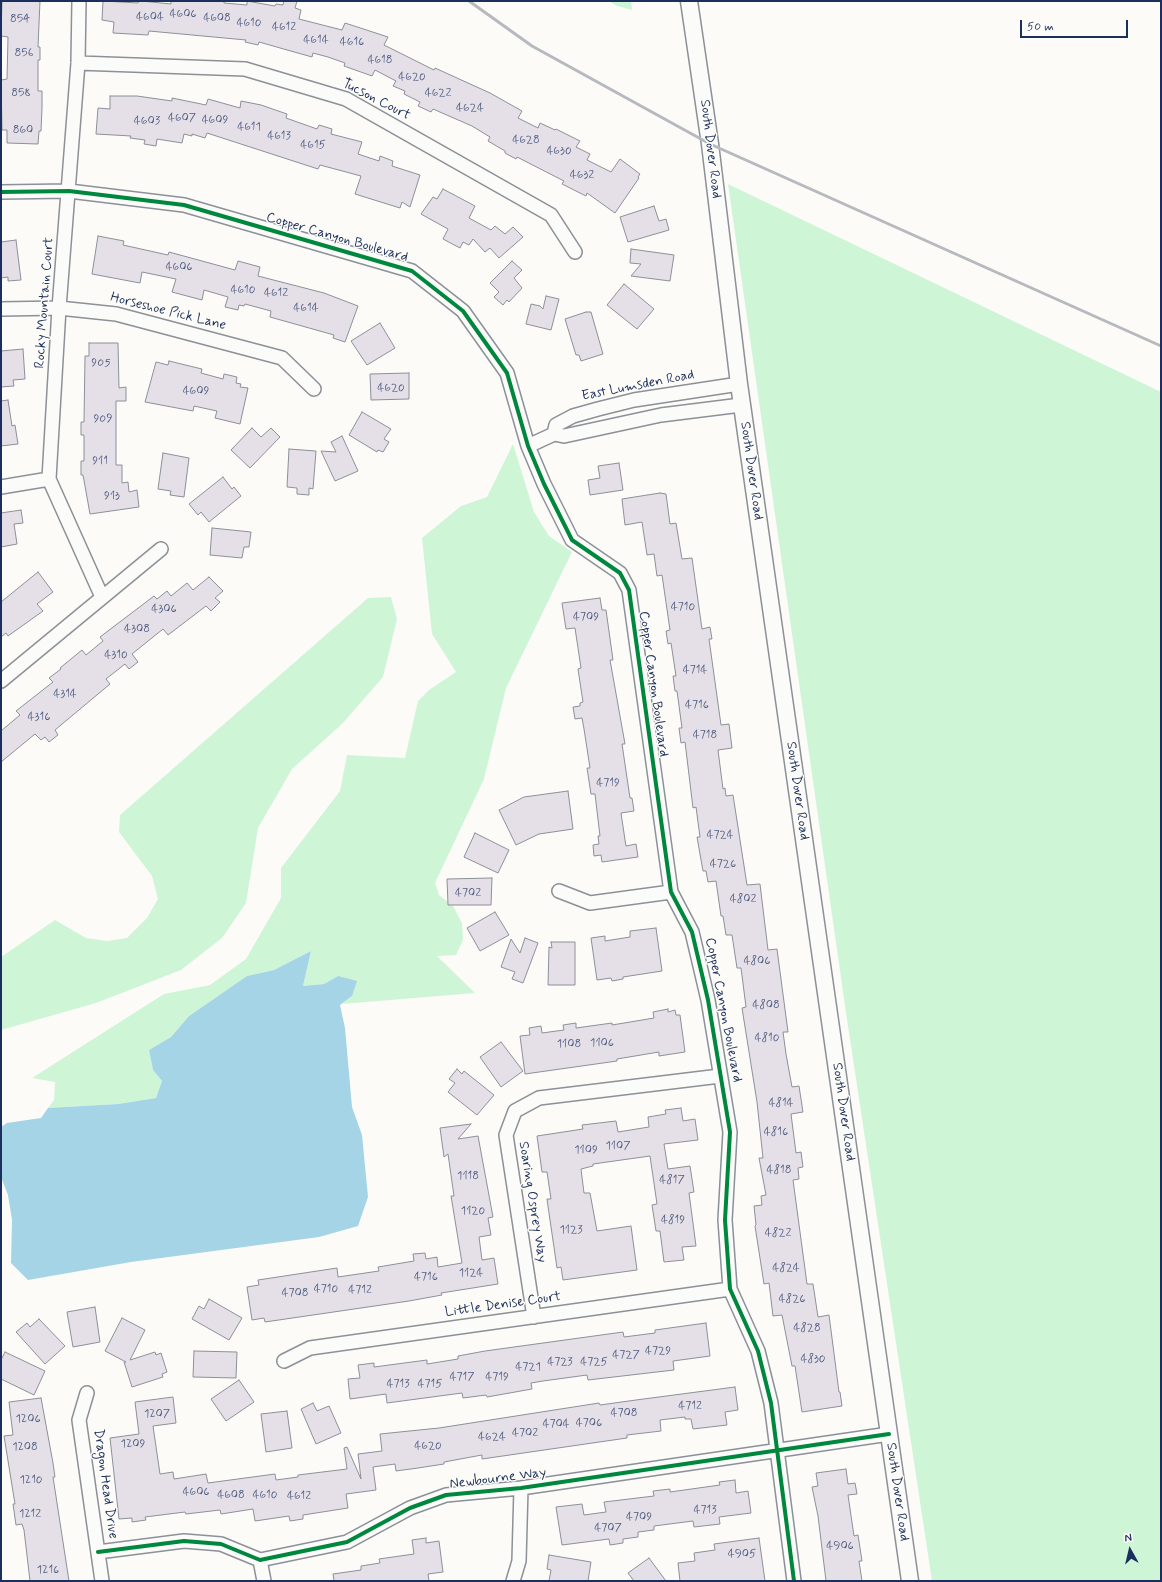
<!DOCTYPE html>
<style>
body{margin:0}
#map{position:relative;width:1162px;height:1582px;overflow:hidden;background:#fcfbf8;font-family:Mynerve,sans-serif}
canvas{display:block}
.frame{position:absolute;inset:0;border:2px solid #1b2f5e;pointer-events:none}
.north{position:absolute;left:1110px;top:1530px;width:40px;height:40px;-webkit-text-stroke:3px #fdfcf7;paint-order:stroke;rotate:352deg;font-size:11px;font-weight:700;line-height:16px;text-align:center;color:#1b2f5e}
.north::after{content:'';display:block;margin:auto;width:14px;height:18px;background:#1b2f5e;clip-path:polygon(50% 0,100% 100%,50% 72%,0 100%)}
.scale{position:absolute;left:1020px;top:20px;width:108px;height:18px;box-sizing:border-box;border:2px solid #1b2f5e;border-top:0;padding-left:5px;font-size:12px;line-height:14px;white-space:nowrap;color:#1b2f5e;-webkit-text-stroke:3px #fdfcf7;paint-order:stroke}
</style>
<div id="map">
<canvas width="1162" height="1582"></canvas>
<div class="frame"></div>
<div class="north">N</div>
<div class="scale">50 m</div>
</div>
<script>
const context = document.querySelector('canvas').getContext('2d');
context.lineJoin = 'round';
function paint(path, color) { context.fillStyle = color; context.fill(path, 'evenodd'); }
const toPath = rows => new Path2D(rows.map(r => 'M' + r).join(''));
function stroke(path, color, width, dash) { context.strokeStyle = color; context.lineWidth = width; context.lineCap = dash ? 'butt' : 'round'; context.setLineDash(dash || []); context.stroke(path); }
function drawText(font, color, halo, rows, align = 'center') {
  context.font = font + ' Mynerve,sans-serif'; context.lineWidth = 3; context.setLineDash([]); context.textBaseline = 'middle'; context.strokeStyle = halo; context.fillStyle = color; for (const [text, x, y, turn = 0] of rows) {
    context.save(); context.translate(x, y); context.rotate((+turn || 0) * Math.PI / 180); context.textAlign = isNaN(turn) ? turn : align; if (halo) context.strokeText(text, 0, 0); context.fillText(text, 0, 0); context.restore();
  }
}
const green = toPath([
 [609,1,631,1,632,10,617,6],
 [728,184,1161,392,1161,1581,932,1581,845,1006],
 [513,444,534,512,549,536,572,552,506,688,484,779,435,883,439,895,453,906,462,923,463,940,456,955,437,956,475,993,342,1004,352,996,338,976,324,984,303,986,311,951,274,970,247,976,189,1016,171,1037,149,1050,153,1070,162,1081,156,1098,118,1104,48,1108,54,1100,55,1082,32,1078,164,994,210,985,246,959,281,898,281,868,340,791,347,755,405,758,418,701,429,690,456,672,432,634,422,538,461,506,487,497],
 [391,597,397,619,383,677,343,723,292,769,258,828,246,903,222,938,181,970,96,1003,1,1030,1,957,55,920,86,938,107,941,127,938,147,918,158,899,152,876,119,832,120,815,368,598]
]);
const water = toPath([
 [311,951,303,986,324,984,338,976,357,981,352,996,340,1005,345,1028,352,1107,362,1135,368,1197,358,1226,319,1237,131,1262,28,1280,11,1263,12,1220,8,1195,1,1177,1,1127,7,1123,41,1118,48,1108,118,1104,156,1098,162,1081,153,1070,149,1050,171,1037,189,1016,247,976,274,970]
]);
const building = toPath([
 [2,1,40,1,38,47,40,47,40,60,38,60,38,91,42,91,42,108,41,131,39,131,38,144,7,143,7,130,2,130,1,80,7,79,8,37,1,36,2,1],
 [103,1,138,3,139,1,141,1,171,4,171,1,224,1,224,3,247,5,247,1,275,6,276,4,283,5,284,1,297,1,295,8,301,10,299,19,342,30,345,23,388,37,384,45,434,70,435,68,490,93,522,111,518,118,538,128,540,123,555,130,556,129,580,141,576,147,590,154,587,160,611,172,620,159,640,174,638,177,639,178,615,213,587,193,586,196,562,184,564,181,517,157,516,159,505,153,505,151,488,141,490,137,472,126,433,109,431,112,418,106,420,102,404,94,405,91,393,86,396,81,375,70,372,76,344,66,345,63,328,57,313,53,312,57,259,42,258,45,245,42,246,40,149,31,148,35,113,33,114,22,102,20,103,1],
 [110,96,137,96,172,101,172,98,206,105,208,99,240,108,241,101,261,105,287,114,286,118,317,129,319,125,332,129,331,134,362,142,358,154,379,161,380,156,393,161,392,166,420,175,410,207,402,202,400,208,355,194,361,176,320,165,318,169,207,133,205,138,192,134,192,136,184,134,182,143,157,139,156,146,144,144,145,140,130,138,131,136,96,134,98,108,110,109,110,96],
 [443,189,475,206,469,218,491,230,495,226,505,234,513,227,523,237,499,258,490,248,485,252,473,239,469,245,463,242,460,248,443,239,448,229,421,214,433,197,437,199,443,189],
 [654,206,659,221,666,219,669,230,628,242,620,217,654,206],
 [98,236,124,241,123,245,168,255,169,252,235,270,238,261,260,267,258,276,324,293,358,306,345,342,333,338,334,335,270,317,271,311,245,304,244,306,239,305,238,310,225,307,228,297,204,290,202,300,172,292,176,279,142,272,140,283,92,274,98,236],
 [16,240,21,280,8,281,8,277,1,278,1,242,16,240],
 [631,249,674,255,670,281,631,276,641,264,630,263,631,249],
 [512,261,522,270,514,278,522,288,509,302,507,300,503,305,494,297,499,292,490,283,512,261],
 [624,284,654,309,637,329,607,305,624,284],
 [546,296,559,299,551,330,526,324,531,304,540,306,543,309,546,296],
 [586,312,591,312,603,354,581,361,579,355,576,355,565,319,586,312],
 [380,323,395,348,367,365,351,341,380,323],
 [89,343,118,343,119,388,126,387,126,401,116,401,116,465,122,465,122,483,128,482,129,492,137,490,139,507,90,514,83,475,81,475,81,461,84,461,84,435,81,435,81,422,84,422,85,356,89,356,89,343],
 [23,349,25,379,13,380,14,386,1,387,1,351,23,349],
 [169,361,202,369,201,373,223,379,224,374,237,377,236,383,241,384,240,387,248,388,240,424,215,418,217,411,194,406,193,411,145,402,156,362,168,365,169,361],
 [409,373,409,399,371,400,370,374,409,373],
 [8,400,12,426,15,425,18,444,1,446,1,401,8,400],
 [362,412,391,429,384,439,389,442,383,452,378,450,377,452,349,435,362,412],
 [252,428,261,437,271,428,280,437,250,468,231,450,252,428],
 [342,436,358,471,335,481,321,451,336,452,331,442,342,436],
 [289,449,316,451,313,489,309,488,309,495,297,494,297,488,287,487,289,449],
 [163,453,189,458,184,497,170,495,171,491,158,489,163,453],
 [619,463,623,490,590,495,588,480,600,478,598,466,619,463],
 [223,477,232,489,234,487,241,496,209,522,201,512,198,515,189,504,223,477],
 [660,493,666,494,670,524,676,523,682,559,692,558,702,629,710,627,712,639,709,639,721,725,729,724,732,748,718,750,723,789,725,788,726,796,733,795,747,885,760,884,768,950,777,949,788,1032,783,1032,786,1054,792,1087,799,1086,803,1112,791,1114,796,1153,801,1152,803,1167,798,1168,799,1179,793,1180,807,1284,813,1284,818,1317,829,1315,839,1392,840,1392,842,1406,802,1412,795,1366,792,1366,782,1315,773,1316,769,1283,764,1284,755,1226,756,1225,754,1206,762,1205,761,1196,766,1195,759,1158,763,1158,757,1102,742,1008,746,1007,741,968,737,968,732,935,726,935,723,916,721,916,716,881,708,882,706,871,703,871,697,837,700,837,696,807,693,808,685,742,681,743,679,728,682,728,677,691,675,691,673,676,676,676,671,643,668,644,666,631,670,630,662,575,657,576,654,554,647,555,642,522,625,525,622,499,660,493],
 [21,510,23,523,14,524,17,544,1,547,1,513,21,510],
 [212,528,251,532,249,547,244,547,242,558,210,555,212,528],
 [38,572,53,592,37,604,43,611,8,636,6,633,1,637,1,602,38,572],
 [209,577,223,591,215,598,220,602,211,611,206,606,168,635,163,629,132,654,138,662,129,669,125,664,106,679,110,684,55,730,58,735,49,742,45,737,41,740,35,734,1,762,1,731,20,715,16,711,53,682,49,678,61,669,60,668,82,650,86,655,103,641,100,637,154,596,157,599,167,591,171,596,187,583,193,590,209,577],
 [600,598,602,610,606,610,613,660,610,660,625,744,622,744,630,798,632,798,634,811,621,813,625,840,626,846,636,844,638,857,602,862,601,855,594,856,593,845,599,844,598,836,600,836,595,794,591,794,587,768,590,768,584,729,582,718,575,719,573,707,580,706,580,703,583,702,578,669,581,668,575,628,566,629,562,603,600,598],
 [568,791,573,829,539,834,516,845,499,810,524,797,568,791],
 [475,833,509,850,498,873,464,857,475,833],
 [492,878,491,905,448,905,447,879,492,878],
 [495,912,509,935,480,951,467,928,495,912],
 [656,928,662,971,623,977,623,979,612,981,611,978,597,980,591,938,605,936,605,941,630,937,630,931,656,928],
 [525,938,538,943,523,983,512,979,515,972,501,967,511,939,520,953,525,938],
 [551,942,575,942,575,985,548,985,549,947,552,948,551,942],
 [668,1009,668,1012,675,1010,676,1015,680,1015,685,1052,659,1056,659,1052,617,1059,617,1061,525,1074,520,1036,530,1035,529,1028,541,1026,542,1033,564,1030,563,1025,576,1023,576,1028,612,1023,612,1025,654,1018,653,1012,668,1009],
 [501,1042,523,1071,501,1087,480,1057,501,1042],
 [457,1069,462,1074,464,1071,494,1095,477,1115,448,1092,455,1083,449,1079,457,1069],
 [681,1108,683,1121,695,1119,698,1140,664,1144,668,1169,690,1166,694,1192,689,1193,696,1246,682,1247,684,1260,664,1262,660,1231,656,1231,652,1205,657,1204,650,1156,593,1164,593,1166,581,1169,584,1193,590,1193,597,1231,631,1226,637,1270,563,1280,561,1267,557,1268,550,1220,547,1199,551,1199,547,1172,542,1172,537,1136,583,1129,582,1125,616,1121,618,1132,649,1127,648,1117,666,1114,665,1110,681,1108],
 [471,1124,458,1139,478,1136,493,1217,488,1218,491,1235,479,1237,482,1260,494,1258,498,1284,441,1293,442,1295,409,1301,265,1322,264,1318,252,1320,247,1287,259,1285,258,1280,337,1268,338,1277,379,1271,378,1267,414,1261,413,1254,425,1253,426,1259,437,1257,438,1267,462,1263,451,1196,454,1196,448,1154,444,1157,440,1128,471,1124],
 [209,1299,242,1318,229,1340,192,1319,199,1306,204,1309,209,1299],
 [95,1307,100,1342,73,1347,67,1312,95,1307],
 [122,1318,145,1330,130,1360,155,1352,156,1355,161,1353,167,1372,162,1374,163,1377,132,1387,124,1362,126,1362,105,1351,122,1318],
 [39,1319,65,1346,45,1364,16,1332,27,1323,30,1327,39,1319],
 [706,1323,710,1356,673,1361,674,1370,588,1380,587,1375,543,1381,531,1383,532,1389,487,1397,486,1395,463,1398,462,1393,387,1403,386,1394,350,1399,348,1379,360,1378,358,1365,374,1363,374,1367,427,1360,427,1364,458,1359,458,1356,485,1351,623,1332,624,1337,655,1333,655,1330,706,1323],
 [194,1351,237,1352,236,1378,193,1377,194,1351],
 [5,1352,45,1371,34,1395,1,1379,1,1360,5,1352],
 [239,1380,254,1402,226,1421,211,1399,239,1380],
 [735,1387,738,1410,725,1412,727,1425,693,1429,691,1419,685,1419,685,1417,660,1420,661,1431,627,1435,627,1438,482,1459,482,1455,444,1462,444,1464,418,1468,396,1471,395,1464,373,1467,376,1490,346,1494,348,1508,303,1515,303,1519,290,1521,289,1516,255,1521,253,1509,221,1514,220,1510,186,1514,185,1512,145,1517,146,1520,132,1522,132,1518,119,1519,110,1438,139,1434,135,1402,173,1397,176,1423,153,1426,160,1474,173,1472,174,1479,206,1474,208,1483,275,1474,276,1480,298,1477,298,1475,347,1469,344,1448,347,1447,361,1479,358,1454,382,1451,380,1434,439,1428,599,1403,600,1405,636,1400,735,1387],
 [41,1398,53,1463,55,1477,53,1477,69,1581,30,1581,24,1530,22,1524,16,1525,13,1504,15,1504,4,1436,13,1435,9,1402,41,1398],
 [313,1403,317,1411,329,1406,341,1433,316,1444,301,1409,313,1403],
 [287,1411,292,1448,266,1452,261,1414,287,1411],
 [846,1469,848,1484,855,1483,857,1494,848,1495,854,1536,858,1535,862,1561,859,1561,862,1581,826,1581,818,1516,812,1487,818,1486,816,1473,846,1469],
 [735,1480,736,1493,748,1491,751,1513,719,1517,720,1524,694,1527,693,1521,654,1526,654,1530,638,1532,638,1537,623,1539,623,1543,610,1545,609,1539,562,1545,556,1507,582,1504,584,1515,606,1512,604,1502,654,1496,653,1491,670,1489,670,1492,720,1485,719,1482,735,1480],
 [426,1538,426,1543,439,1541,443,1572,428,1574,429,1581,334,1581,333,1574,361,1570,361,1566,380,1563,379,1559,414,1554,412,1540,426,1538],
 [759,1538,765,1581,680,1581,678,1563,695,1561,694,1553,715,1550,714,1544,759,1538],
 [549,1555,591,1562,588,1581,549,1581,551,1570,547,1569,549,1555],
 [649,1558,666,1581,634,1581,628,1573,649,1558]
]);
const minor = toPath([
 [79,1,78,63,59,308,49,479,102,597],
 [78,63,245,69,346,99,551,215,575,252],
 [1,192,69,191,184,205,412,271,463,311,507,373,528,446,544,484,572,540,620,573,629,590,671,892,692,932,708,1000,730,1132,725,1220,730,1289,758,1351,771,1403,794,1581],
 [1,309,59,308,116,314,282,358,314,389],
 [554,434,556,425,573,416,598,409,634,400,739,384],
 [528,446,554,434,564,436,661,415,741,405],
 [1,487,49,479],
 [1,681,161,549],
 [559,891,590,903,671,892],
 [534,1317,506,1135,515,1111,539,1098,720,1076],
 [284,1361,310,1348,730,1289],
 [87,1393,79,1420,102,1581],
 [98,1552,184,1541,221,1544,260,1560,347,1542,410,1508,446,1495,521,1488,889,1434],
 [260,1560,264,1581],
 [513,1581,519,1561,521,1488]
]);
const tertiary = toPath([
 [689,1,710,144,739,384,910,1581]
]);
const rail = toPath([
 [469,1,532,46,710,144,1161,346]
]);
const cycleway = toPath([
 [1,192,69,191,184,205,412,271,463,311,507,373,528,446,544,484,572,540,620,573,629,590,671,892,692,932,708,1000,730,1132,725,1220,730,1289,758,1351,771,1403,794,1581],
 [98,1552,184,1541,221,1544,260,1560,347,1542,410,1508,446,1495,521,1488,889,1434]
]);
const numberNames = [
 ["4606",183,14],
 ["4604",150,17],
 ["4608",217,18],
 ["854",20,19],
 ["4610",249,23],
 ["4612",284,27],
 ["4614",316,40],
 ["4616",352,42],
 ["856",24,53],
 ["4618",380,60],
 ["4620",412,77],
 ["858",21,93],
 ["4622",438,93],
 ["4624",470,108],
 ["4607",182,118],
 ["4609",215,120],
 ["4603",147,121],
 ["4611",249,127],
 ["860",23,130],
 ["4613",279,136],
 ["4628",526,140],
 ["4615",313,145],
 ["4630",559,151],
 ["4632",582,175],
 ["4606",179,267],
 ["4610",243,290],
 ["4612",276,293],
 ["4614",306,308],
 ["905",101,363],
 ["4620",391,388],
 ["4609",196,391],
 ["909",103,419],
 ["911",100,461],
 ["913",112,496],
 ["4710",683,607],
 ["4306",164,609],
 ["4709",586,617],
 ["4308",137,629],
 ["4310",116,655],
 ["4714",695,670],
 ["4314",65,694],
 ["4716",697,705],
 ["4316",39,717],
 ["4718",705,735],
 ["4719",608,783],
 ["4724",720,835],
 ["4726",723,864],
 ["4702",468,893],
 ["4802",743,899],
 ["4806",757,961],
 ["4808",766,1005],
 ["4810",767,1038],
 ["1106",602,1043],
 ["1108",569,1044],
 ["4814",781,1103],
 ["4816",776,1132],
 ["1107",618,1146],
 ["1109",586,1150],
 ["4818",779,1170],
 ["1118",468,1176],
 ["4817",672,1180],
 ["1120",473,1211],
 ["4819",673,1220],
 ["1123",571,1230],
 ["4822",778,1233],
 ["4824",786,1268],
 ["1124",471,1273],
 ["4716",426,1277],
 ["4710",326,1289],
 ["4712",360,1290],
 ["4708",295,1293],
 ["4826",792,1299],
 ["4828",807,1328],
 ["4729",658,1351],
 ["4727",626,1355],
 ["4830",813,1359],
 ["4723",560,1362],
 ["4725",594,1362],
 ["4721",528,1367],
 ["4717",462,1377],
 ["4719",497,1377],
 ["4713",398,1384],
 ["4715",430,1384],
 ["4712",690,1406],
 ["4708",624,1413],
 ["1207",157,1414],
 ["1206",28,1419],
 ["4706",589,1423],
 ["4704",556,1424],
 ["4702",525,1433],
 ["4624",492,1437],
 ["1209",133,1444],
 ["4620",428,1446],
 ["1208",25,1447],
 ["1210",31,1480],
 ["4606",196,1492],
 ["4608",231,1495],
 ["4610",265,1495],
 ["4612",299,1496],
 ["4713",705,1510],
 ["1212",30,1514],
 ["4709",639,1517],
 ["4707",608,1528],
 ["4906",840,1546],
 ["4905",742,1554],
 ["1216",48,1570]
];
const streetNames = [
 ["Tucson Court",376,100,27],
 ["South Dover Road",710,149,83],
 ["Copper Canyon Boulevard",337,238,16],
 ["Rocky Mountain Court",45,303,-86],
 ["Horseshoe Pick Lane",168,312,14],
 ["East Lumsden Road",638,386,-11],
 ["South Dover Road",751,471,82],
 ["Copper Canyon Boulevard",653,684,82],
 ["South Dover Road",797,791,82],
 ["Copper Canyon Boulevard",723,1010,79],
 ["South Dover Road",843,1112,82],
 ["Soaring Osprey Way",532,1202,81],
 ["Little Denise Court",503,1305,-8],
 ["Newbourne Way",498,1479,-7],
 ["Dragon Head Drive",105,1484,82],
 ["South Dover Road",897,1492,82]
];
paint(green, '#cff5d7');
paint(water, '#a4d4e6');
paint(building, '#e5e0e8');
stroke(building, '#8c9097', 1);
stroke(minor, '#8c9097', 16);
stroke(tertiary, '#8c9097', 19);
stroke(minor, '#fbfbf9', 13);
stroke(tertiary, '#fbfbf9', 16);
stroke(rail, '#b6b9bd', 3);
stroke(cycleway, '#00873e', 4);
drawText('12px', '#4e5b80', null, numberNames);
drawText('14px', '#1b2f5e', '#fdfcf7', streetNames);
</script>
